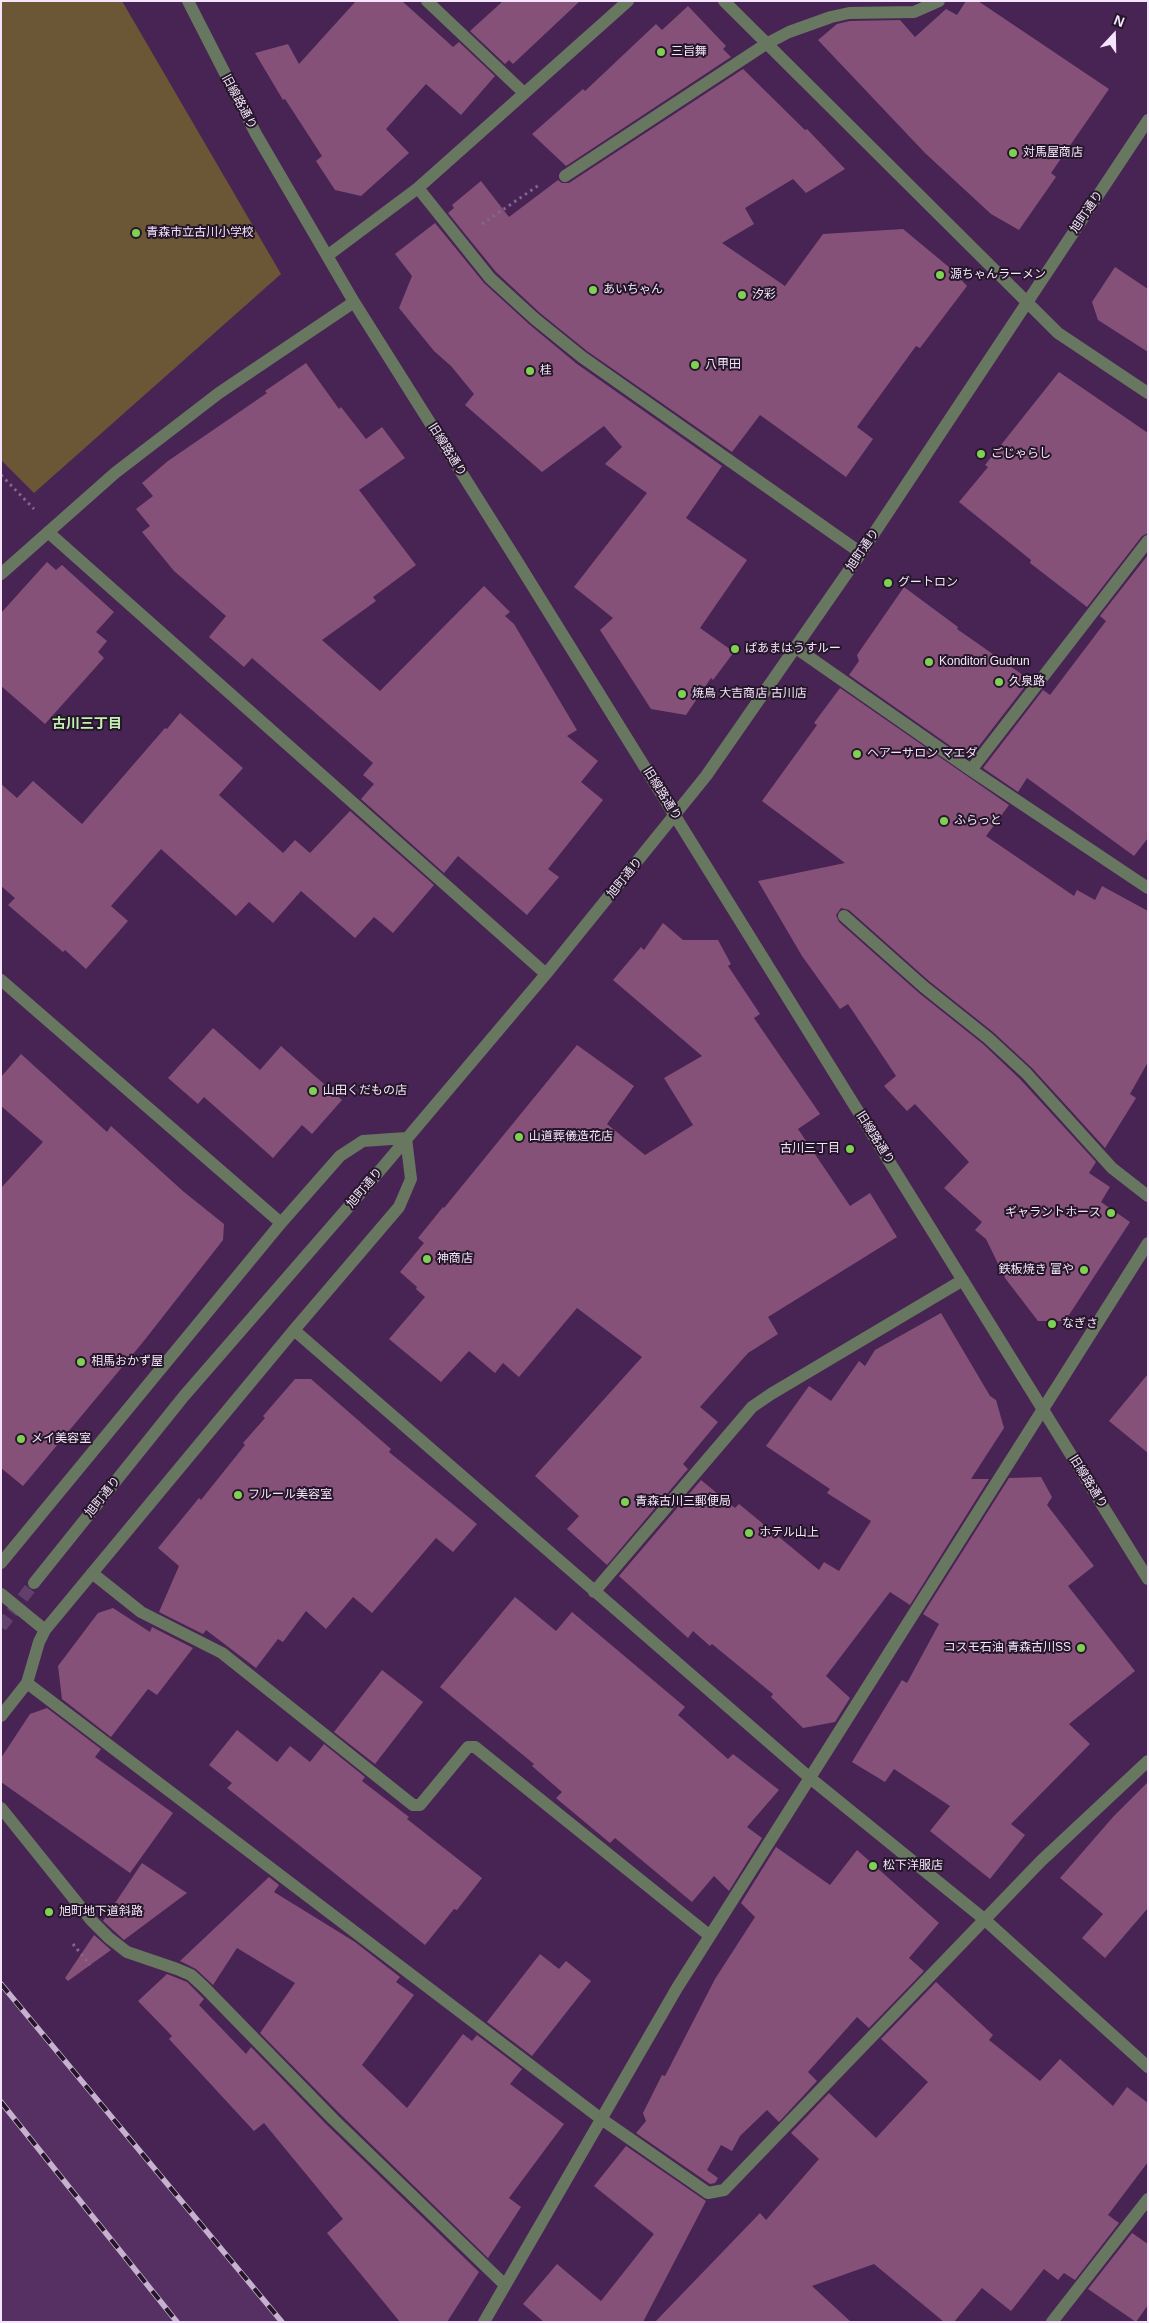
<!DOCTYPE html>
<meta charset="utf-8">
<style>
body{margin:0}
#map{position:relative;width:1149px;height:2323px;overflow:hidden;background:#472453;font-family:Arial,sans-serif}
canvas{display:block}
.frame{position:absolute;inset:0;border:2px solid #f5e5fc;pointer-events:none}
.north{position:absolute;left:1089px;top:10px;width:50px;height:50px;-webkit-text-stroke:4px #25162a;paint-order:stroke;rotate:21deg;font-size:14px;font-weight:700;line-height:20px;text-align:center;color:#f5e5fc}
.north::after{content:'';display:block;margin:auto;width:18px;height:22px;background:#f5e5fc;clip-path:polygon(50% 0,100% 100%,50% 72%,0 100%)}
</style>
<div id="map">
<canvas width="1149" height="2323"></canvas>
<div class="frame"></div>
<div class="north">N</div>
</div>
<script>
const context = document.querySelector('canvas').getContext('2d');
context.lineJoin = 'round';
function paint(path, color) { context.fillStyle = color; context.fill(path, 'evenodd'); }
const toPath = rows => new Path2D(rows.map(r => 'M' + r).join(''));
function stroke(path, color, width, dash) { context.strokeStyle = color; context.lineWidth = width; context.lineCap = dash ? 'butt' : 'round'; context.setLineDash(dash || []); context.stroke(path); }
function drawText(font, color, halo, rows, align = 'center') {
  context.font = font + ' Arial,"Noto Sans JP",sans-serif'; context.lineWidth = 4; context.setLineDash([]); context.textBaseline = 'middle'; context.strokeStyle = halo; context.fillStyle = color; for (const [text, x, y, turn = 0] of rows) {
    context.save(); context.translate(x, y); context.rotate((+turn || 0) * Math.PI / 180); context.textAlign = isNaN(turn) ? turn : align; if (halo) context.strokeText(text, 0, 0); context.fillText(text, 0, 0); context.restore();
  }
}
const built = toPath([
 [1,1985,282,2322,1,2322]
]);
const green = toPath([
 [1,1,122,1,281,274,34,493,1,460]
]);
const building = toPath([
 [356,1,402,1,453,47,459,42,495,76,461,115,426,84,386,129,409,153,361,196,335,190,316,161,322,156,285,99,283,100,255,53,288,44,299,64],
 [503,1,580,1,513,64,509,60,505,64,470,31],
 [966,1,978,1,1109,89,1051,173,1056,177,1019,230,991,214,925,153,818,40,837,24,850,21,900,20,915,37,946,9,957,15],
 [688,6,726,46,723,49,731,57,566,166,532,134,583,89,585,91,656,24,662,30],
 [743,69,805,130,807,129,845,169,806,193,793,179,745,208,754,224,722,243,785,286,823,234,903,229,950,268,967,286,920,348,916,346,857,427,873,439,846,477,760,415,732,452,587,351,540,313,496,272,448,213,454,208,452,205,481,181,509,217,558,180,562,183,569,183],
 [435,223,484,283,530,325,577,364,722,466,686,518,747,560,700,628,734,652,713,680,711,678,686,715,651,709,600,630,613,618,574,587,647,493,605,464,622,447,604,426,542,472,465,405,474,394,451,366,434,351,399,308,412,276,395,254],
 [1115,267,1148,289,1148,352,1098,320,1092,302],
 [306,363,339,409,341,407,366,439,382,427,405,458,359,490,416,565,373,597,376,601,322,640,380,691,484,586,510,612,505,616,514,624,577,730,567,736,598,761,581,782,603,800,548,869,559,877,527,915,458,856,444,873,361,799,374,784,363,775,373,763,252,658,244,667,209,637,226,616,174,571,142,532,150,526,136,509,153,496,142,483,168,461,267,393,265,391],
 [1059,372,1148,433,1148,533,1142,536,1087,607,1030,563,1031,560,959,502,988,467,985,465],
 [1148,555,1148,838,1134,856,1027,778,1018,792,983,768,1043,690,1050,695,1106,621,1100,616],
 [47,562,56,570,62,565,114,612,96,632,107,641,98,652,104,658,45,724,1,686,1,613],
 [904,587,958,627,957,629,1030,680,969,759,849,675,859,661,857,655],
 [840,688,1009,805,986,836,1074,896,1077,890,1095,900,1102,886,1148,911,1148,1062,1130,1094,1136,1098,1105,1148,1032,1068,993,1032,929,981,849,910,841,908,836,915,839,922,919,993,983,1044,1020,1079,1096,1162,1089,1173,1110,1187,1101,1202,1130,1222,1065,1321,1038,1321,1005,1278,986,1239,975,1230,982,1222,944,1188,969,1162,915,1104,907,1111,884,1086,896,1076,848,1004,840,1009,802,956,758,881,845,863,762,801,817,725,814,723],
 [180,713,243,768,219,795,283,853,295,840,310,853,350,811,434,885,393,933,374,917,355,938,301,891,273,923,249,902,236,916,161,849,111,906,128,921,86,969,65,950,63,952,8,905,15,898,1,886,1,784,17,798,33,781,82,824,165,728,167,729],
 [663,923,683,940,718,940,731,964,728,966,760,1014,754,1018,820,1114,798,1129,850,1206,870,1193,897,1237,768,1317,778,1334,748,1353,700,1407,718,1422,683,1464,688,1469,607,1565,567,1529,579,1516,535,1476,642,1357,577,1308,519,1377,503,1363,495,1373,469,1351,441,1382,389,1339,425,1297,416,1289,417,1287,400,1272,424,1243,418,1238,443,1207,444,1208,577,1045,634,1086,607,1124,645,1155,693,1125,664,1078,702,1056,613,980,641,947,644,950],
 [213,1028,260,1070,281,1046,342,1100,312,1134,302,1125,273,1158,204,1097,198,1104,168,1078],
 [21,1054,107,1132,111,1126,184,1192,224,1224,223,1240,143,1342,23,1486,1,1468,1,1188,43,1142,1,1106,1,1077],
 [941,1313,990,1396,996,1400,1004,1428,971,1479,989,1479,910,1605,890,1592,826,1676,850,1698,835,1722,803,1728,771,1697,773,1694,712,1644,710,1646,693,1631,688,1638,619,1576,701,1480,735,1508,739,1504,819,1570,824,1562,839,1571,871,1521,827,1493,830,1489,766,1446,809,1386,831,1401,859,1361,865,1366,875,1350],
 [1148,1374,1148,1453,1109,1421],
 [295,1379,311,1379,391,1449,389,1452,477,1524,453,1552,436,1538,372,1613,353,1597,326,1629,306,1611,283,1642,278,1639,256,1668,206,1630,203,1634,159,1612,179,1566,158,1548,199,1498,201,1500,245,1445,243,1443,265,1418,263,1416],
 [1041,1477,1052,1497,1047,1505,1094,1566,1068,1586,1135,1671,1069,1724,1090,1744,1011,1824,1025,1835,990,1879,930,1831,950,1806,894,1769,885,1782,852,1762,902,1680,907,1683,939,1624,923,1614,1009,1478],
 [515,1597,556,1631,572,1612,685,1707,678,1715,728,1759,733,1754,779,1790,747,1827,762,1838,729,1891,714,1876,692,1902,615,1838,610,1843,556,1798,562,1792,532,1766,534,1764,440,1687],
 [113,1608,150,1632,152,1627,193,1648,157,1695,148,1689,111,1737,62,1699,58,1666,98,1613],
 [382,1670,423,1702,375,1764,334,1732],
 [47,1708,101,1749,95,1757,173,1813,130,1873,1,1782,1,1758,30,1714],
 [237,1730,277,1762,290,1746,310,1762,324,1744,365,1777,362,1781,409,1817,407,1819,482,1878,457,1910,454,1909,425,1945,227,1788,232,1783,209,1765],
 [1148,1782,1148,1908,1105,1958,1082,1938,1103,1914,1060,1878,1113,1817],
 [776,1847,830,1885,857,1850,939,1923,909,1958,924,1971,869,2028,857,2017,808,2072,817,2081,779,2122,767,2110,740,2136,732,2151,721,2145,707,2170,718,2178,715,2183,710,2184,636,2133,646,2121,643,2113,662,2075,665,2076,715,1979,755,1917,741,1903],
 [142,1863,187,1893,124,1940,103,1921],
 [269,1877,279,1885,274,1892,355,1942,400,1977,396,1982,414,1995,362,2065,407,2108,463,2034,472,2041,477,2035,522,2069,510,2084,564,2124,509,2198,521,2207,488,2258,339,2113,260,2033,295,1983,237,1948,213,1985,196,1969,180,1961],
 [94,1935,111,1950,68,1981,65,1978],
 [540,1954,559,1969,566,1961,591,1981,532,2056,487,2022],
 [167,1974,187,1982,204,1999,199,2005,246,2054,251,2047,327,2125,479,2272,447,2322,400,2322,327,2233,343,2219,264,2123,254,2131,169,2039,172,2036,138,2001],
 [936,1982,993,2035,989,2040,1040,2081,1060,2059,1113,2106,1127,2087,1148,2103,1148,2162,1108,2215,1119,2223,1075,2280,1064,2273,1058,2280,1044,2269,1011,2311,982,2288,954,2322,944,2322,874,2264,812,2286,851,2322,655,2322,760,2213,766,2220,819,2159,791,2133,829,2093,876,2138,928,2082,881,2039],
 [626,2146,706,2201,643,2322,544,2322,523,2304,557,2264,601,2301,654,2234,594,2186],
 [1132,2233,1148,2244,1148,2305,1136,2322,1088,2289]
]);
const minorTunnel = toPath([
 [1,1627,34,1583]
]);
const path = toPath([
 [482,224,539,185],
 [1,475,34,509],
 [73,1944,90,1965]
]);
const minor = toPath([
 [188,1,256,134,354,302,517,561,1148,1579],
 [427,1,524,93],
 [724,1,1058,333,1148,393],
 [565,176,766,44,789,32,831,17,849,13,914,12,939,1],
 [418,188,490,278,535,319,582,357,861,553],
 [327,256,418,188,628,1],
 [48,532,546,974],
 [1,574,115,473,219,393,354,302],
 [796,648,971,770,1148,888],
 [971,770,1148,541],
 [844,916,924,987,988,1038,1026,1073,1112,1168,1148,1196],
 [1,980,281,1223],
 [294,1330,810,1778,984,1919,1148,2067],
 [1,1563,281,1223,340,1156,363,1141,406,1138,411,1179,399,1207,294,1330,45,1630,39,1642,27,1683,1,1716],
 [92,1573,141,1612,222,1653,413,1805,420,1805,468,1747,475,1747,710,1936],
 [34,1583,184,1396,371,1181,546,974,706,776,861,553,1148,120],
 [594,1592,752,1407,771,1394,963,1280],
 [1,1594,45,1630],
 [27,1683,600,2118,708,2193,724,2190,1041,1861,1148,1761],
 [1,1808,91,1920,109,1938,127,1952,177,1969,191,1975,204,1987,333,2119,505,2285],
 [484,2322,677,1988,1148,1243],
 [1052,2322,1148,2199]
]);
const rail = toPath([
 [1,1984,282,2322],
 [1,2102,177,2322]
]);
const markers = [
 [661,52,5,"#7ed153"],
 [1013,153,5,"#7ed153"],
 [136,233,5,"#7ed153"],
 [940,275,5,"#7ed153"],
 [593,290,5,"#7ed153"],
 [742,295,5,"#7ed153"],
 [695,365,5,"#7ed153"],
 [530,371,5,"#7ed153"],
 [981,454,5,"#7ed153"],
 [888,583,5,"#7ed153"],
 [735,649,5,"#7ed153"],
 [929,662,5,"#7ed153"],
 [999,682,5,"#7ed153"],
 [682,694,5,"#7ed153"],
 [857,754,5,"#7ed153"],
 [944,821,5,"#7ed153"],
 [313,1091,5,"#7ed153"],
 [519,1137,5,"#7ed153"],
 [850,1149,5,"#7ed153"],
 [1111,1213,5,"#7ed153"],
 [427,1259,5,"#7ed153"],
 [1084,1270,5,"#7ed153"],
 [1052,1324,5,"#7ed153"],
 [81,1362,5,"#7ed153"],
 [21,1439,5,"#7ed153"],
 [238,1495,5,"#7ed153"],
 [625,1502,5,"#7ed153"],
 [749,1533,5,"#7ed153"],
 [1081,1648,5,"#7ed153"],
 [873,1866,5,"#7ed153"],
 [49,1912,5,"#7ed153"]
];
const poiNames = [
 ["三旨舞",671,52],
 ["対馬屋商店",1023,153],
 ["青森市立古川小学校",146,233],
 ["源ちゃんラーメン",950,275],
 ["あいちゃん",603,290],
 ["汐彩",752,295],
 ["八甲田",705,365],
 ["桂",540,371],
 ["ごじゃらし",991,454],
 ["グートロン",898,583],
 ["ぱあまはうすルー",745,649],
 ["Konditori Gudrun",939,662],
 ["久泉路",1009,682],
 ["焼鳥 大吉商店 古川店",692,694],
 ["ヘアーサロン マエダ",867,754],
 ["ふらっと",954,821],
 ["山田くだもの店",323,1091],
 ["山道葬儀造花店",529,1137],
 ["古川三丁目",840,1149,"right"],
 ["ギャラントホース",1101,1213,"right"],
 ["神商店",437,1259],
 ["鉄板焼き 富や",1074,1270,"right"],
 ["なぎさ",1062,1324],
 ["相馬おかず屋",91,1362],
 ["メイ美容室",31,1439],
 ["フルール美容室",248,1495],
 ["青森古川三郵便局",635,1502],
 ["ホテル山上",759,1533],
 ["コスモ石油 青森古川SS",1071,1648,"right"],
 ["松下洋服店",883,1866],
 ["旭町地下道斜路",59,1912]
];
const streetNames = [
 ["旧線路通り",239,102,62],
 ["旭町通り",1087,212,-56],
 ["旧線路通り",447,450,58],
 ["旭町通り",863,550,-56],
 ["旧線路通り",662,794,58],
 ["旭町通り",625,878,-51],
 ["旧線路通り",875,1138,58],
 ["旭町通り",365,1188,-50],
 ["旧線路通り",1088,1482,58],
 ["旭町通り",103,1497,-51]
];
const neighbourhoodNames = [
 ["古川三丁目",87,724]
];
paint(built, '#563063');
paint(green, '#6b5636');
paint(building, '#865179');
stroke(minorTunnel, '#61416c', 12, [12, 6]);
stroke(path, '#83668d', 3, [2.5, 4]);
stroke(minor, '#677760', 12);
stroke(rail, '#c6b1ce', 5.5);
stroke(rail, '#25162a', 4, [11]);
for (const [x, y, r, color] of markers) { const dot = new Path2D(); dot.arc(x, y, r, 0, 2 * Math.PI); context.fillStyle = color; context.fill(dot); stroke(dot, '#25162a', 2); }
drawText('12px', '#f5e5fc', '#25162a', poiNames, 'left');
drawText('12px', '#f5e5fc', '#25162a', streetNames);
drawText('bold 14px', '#c3f1af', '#25162a', neighbourhoodNames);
</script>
